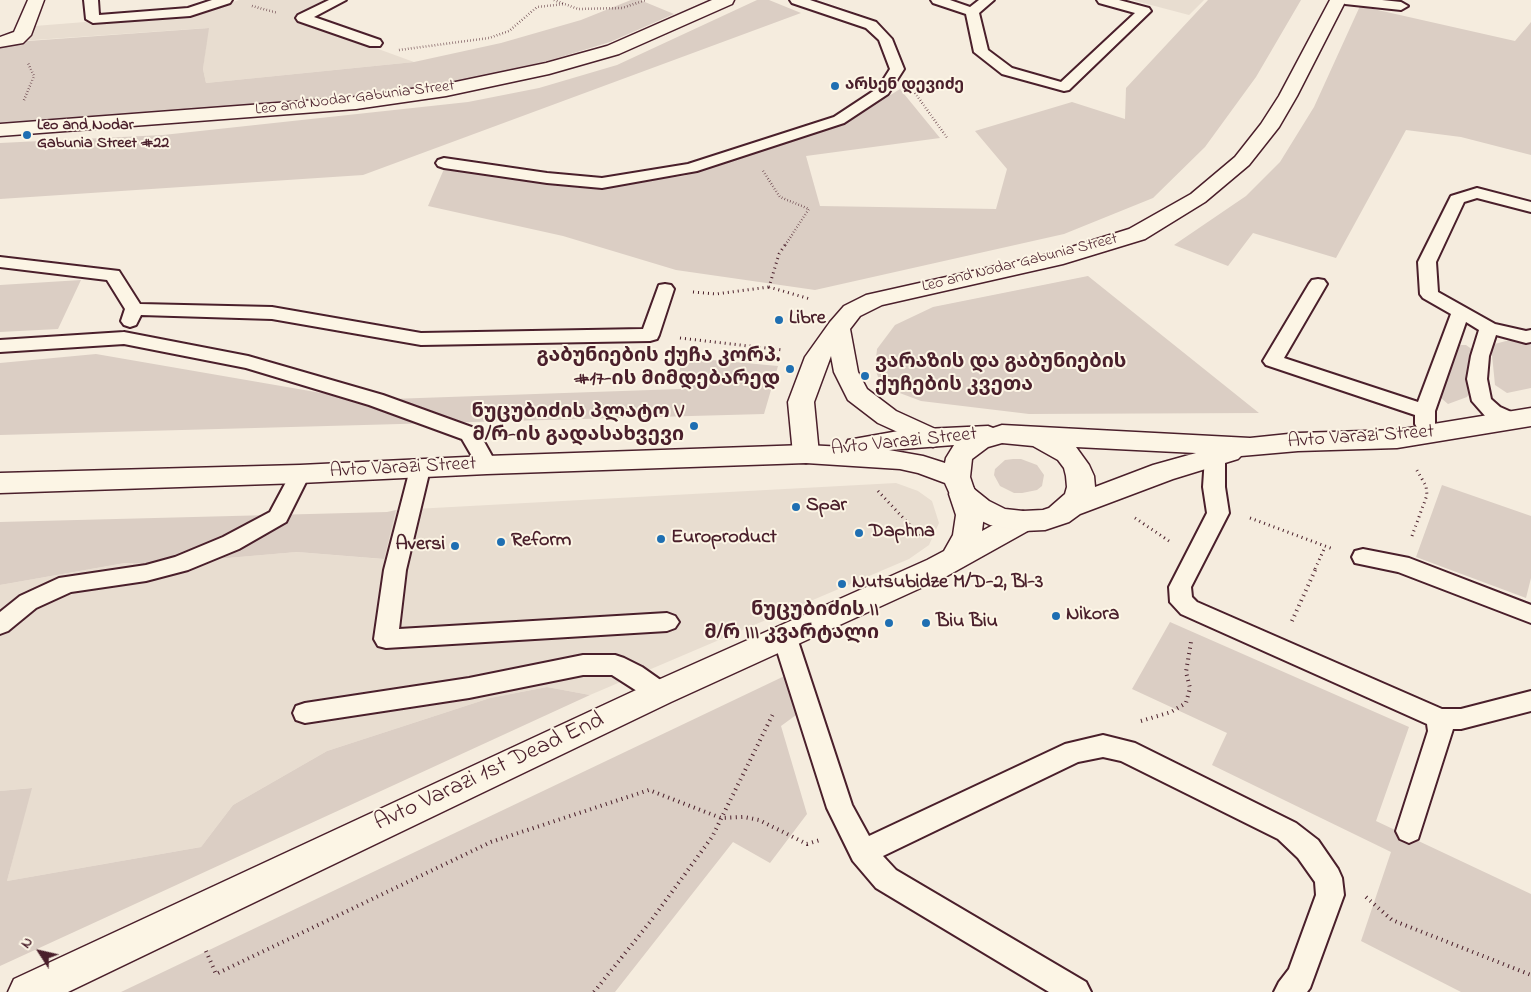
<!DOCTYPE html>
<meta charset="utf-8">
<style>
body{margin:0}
#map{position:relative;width:1531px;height:992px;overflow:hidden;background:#f5ecde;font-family:"Indie Flower",sans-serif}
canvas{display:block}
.north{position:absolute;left:15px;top:927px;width:50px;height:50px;-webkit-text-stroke:4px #fcf5e5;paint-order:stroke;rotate:305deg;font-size:14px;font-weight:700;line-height:20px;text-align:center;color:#4a1f2b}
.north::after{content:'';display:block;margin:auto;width:18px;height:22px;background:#4a1f2b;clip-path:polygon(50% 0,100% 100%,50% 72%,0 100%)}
</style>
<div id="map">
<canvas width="1531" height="992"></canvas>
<div class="north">N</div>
</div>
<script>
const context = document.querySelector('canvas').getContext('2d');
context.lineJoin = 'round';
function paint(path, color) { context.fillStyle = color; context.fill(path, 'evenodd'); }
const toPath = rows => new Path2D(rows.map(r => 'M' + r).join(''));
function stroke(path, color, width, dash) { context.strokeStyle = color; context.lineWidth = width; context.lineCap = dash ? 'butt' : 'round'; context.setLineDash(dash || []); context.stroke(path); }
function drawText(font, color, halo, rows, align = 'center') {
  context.font = font + ' "Indie Flower","Noto Sans Georgian",sans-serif'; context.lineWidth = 4; context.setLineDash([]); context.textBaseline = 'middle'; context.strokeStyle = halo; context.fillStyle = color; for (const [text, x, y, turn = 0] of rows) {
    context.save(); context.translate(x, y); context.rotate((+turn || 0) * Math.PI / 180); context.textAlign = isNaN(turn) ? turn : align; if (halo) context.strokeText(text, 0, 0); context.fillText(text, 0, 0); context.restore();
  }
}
const built = toPath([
 [239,0,333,0,296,19,414,62,206,83,203,69,208,28,5,42,22,27,199,13],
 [1132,0,1204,0,1189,15],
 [896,483,918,491,932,501,939,523,929,545,909,559,590,695,547,687,490,698,327,751,233,805,201,847,7,881,31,788,0,791,0,585,125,563,158,564,297,552,383,559,396,510]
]);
const green = toPath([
 [631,0,640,0,674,14,610,42,551,60,452,83,364,96,194,112,0,124,0,43,209,28,203,69,206,83,414,62,501,43,581,20],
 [757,0,769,0,801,13,363,175,0,199,0,143,163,135,468,102,539,88,617,65],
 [1208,0,1301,0,1256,77,1205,147,1153,198,1064,234,815,290,676,270,563,236,428,206,444,169,546,182,599,186,684,176,845,124,900,89,940,138,806,156,820,206,996,209,1007,169,975,131,1072,102,1125,119,1126,88],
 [1360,6,1515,41,1531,22,1531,155,1461,137,1406,130,1336,258,1253,233,1228,266,1174,245,1246,196,1280,162,1314,107],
 [1088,276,1259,413,1029,414,921,401,881,386,875,368,877,349,895,325,933,307],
 [81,280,58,329,0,332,0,285],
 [1531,340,1531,388,1507,393,1495,385,1491,345,1506,341],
 [1457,345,1466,345,1473,350,1470,392,1467,397,1448,404,1441,398],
 [96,354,362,400,680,389,680,357,778,366,764,414,0,435,0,363],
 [1013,459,1021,459,1037,465,1044,475,1042,486,1037,490,1022,493,1014,493,1000,486,994,475,995,469,1005,460],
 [1442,485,1531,516,1531,578,1526,598,1416,557],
 [396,510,384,559,297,552,158,564,125,563,0,585,0,522,387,512],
 [1170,622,1409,727,1376,821,1531,894,1531,992,1461,992,1361,941,1391,852,1212,765,1227,733,1132,689],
 [795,671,807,707,781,726,807,814,770,863,733,842,615,992,121,992],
 [547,687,590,695,0,966,0,791,32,788,7,881,201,847,233,805,327,751,490,698]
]);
const pathFar2 = toPath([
 [554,0,578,9,622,8,646,0],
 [252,6,278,13],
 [399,50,489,38,509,31,537,7,564,4],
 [915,93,948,139],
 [24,100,34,76,28,63],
 [763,171,780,197,809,209,784,247]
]);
const pathFar1 = toPath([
 [785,245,779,254,769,287,810,299],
 [693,292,716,294,769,287],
 [680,338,783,350],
 [878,491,922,538],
 [1135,518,1169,541],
 [1250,518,1333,549],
 [1412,536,1427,495,1426,486,1415,467],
 [1315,569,1325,547]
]);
const path = toPath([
 [1292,621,1316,568],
 [1141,721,1171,712,1186,703,1190,688,1186,672,1191,642],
 [1366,897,1392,920,1531,975],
 [206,951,216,974,491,842,649,790,721,818,744,817,759,820,807,844,820,840],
 [594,992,650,922,712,837,773,714]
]);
const service = toPath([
 [84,0,98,0,99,15,188,8,212,0,232,0,230,3,190,16,93,23,86,19,84,0],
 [329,0,346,0,314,17,380,40,382,43,380,46,370,46,298,21,296,18,298,15,329,0],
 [790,0,810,0,876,22,892,39,904,69,888,94,844,123,697,171,602,188,547,183,444,168,438,166,436,163,438,160,444,158,547,173,602,178,688,164,834,117,878,88,890,69,879,40,866,28,792,3,790,0],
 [931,0,950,0,970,7,979,0,994,0,979,13,988,50,1012,68,1061,82,1135,13,1099,3,1097,0,1119,0,1149,8,1151,11,1069,90,1064,91,1002,74,974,52,966,14,933,3,931,0],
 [1338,0,1382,0,1401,2,1408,6,1401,10,1345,4,1338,0],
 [1477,188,1531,202,1531,212,1477,198,1464,202,1436,262,1438,292,1495,324,1526,331,1531,330,1531,342,1526,343,1496,335,1489,356,1487,379,1491,399,1500,407,1518,415,1521,420,1518,425,1511,427,1486,417,1472,401,1467,379,1471,356,1479,330,1466,322,1435,411,1435,424,1432,429,1425,431,1418,429,1415,424,1415,415,1266,365,1263,361,1309,284,1312,280,1318,279,1324,280,1327,284,1284,358,1418,402,1451,314,1423,298,1420,294,1418,262,1451,196,1477,188],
 [0,257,119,271,140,304,272,307,421,333,643,329,659,285,665,284,671,285,674,289,659,335,657,339,650,341,421,345,272,319,141,315,136,325,130,327,124,325,121,321,125,309,107,280,0,267,0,257],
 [124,332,248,356,383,395,477,429,497,465,494,470,487,472,480,470,462,439,369,405,246,368,124,344,0,352,0,340,124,332],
 [1215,450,1222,452,1225,457,1225,487,1229,513,1191,587,1192,597,1197,602,1442,709,1461,709,1531,691,1531,711,1461,729,1453,729,1418,839,1409,843,1400,839,1396,831,1428,731,1427,724,1181,614,1170,602,1169,587,1207,513,1203,487,1205,457,1208,452,1215,450],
 [420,462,427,464,430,469,406,570,399,629,667,613,675,616,679,622,675,628,667,631,386,648,378,646,374,639,384,570,410,469,413,464,420,462],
 [300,467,307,469,310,474,286,522,239,549,188,570,146,581,71,592,36,608,8,631,0,634,0,612,20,596,59,578,146,565,175,557,223,537,270,512,293,469,300,467],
 [1363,549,1409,558,1531,605,1531,623,1398,572,1355,563,1352,557,1355,551,1363,549],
 [785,629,793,631,797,638,852,805,869,836,1065,744,1103,735,1135,743,1296,823,1318,840,1338,869,1342,878,1344,895,1310,988,1307,992,1274,992,1279,982,1289,969,1316,895,1315,882,1298,858,1278,839,1121,761,1103,757,1078,762,883,856,896,870,1086,982,1091,992,1049,992,876,888,853,861,827,808,773,638,777,631,785,629],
 [583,655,615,655,624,658,642,667,669,686,672,693,669,700,660,703,651,700,612,675,583,675,469,698,305,723,296,720,293,713,296,706,305,703,469,678,583,655]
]);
const minor = toPath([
 [28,0,44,0,31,35,23,43,0,47,0,37,14,32,28,0],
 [712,0,734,0,732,4,619,54,549,74,446,96,356,109,0,136,0,124,356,97,446,84,546,63,607,46,712,0],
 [1330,0,1346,0,1297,96,1279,127,1249,165,1205,202,1145,239,1063,264,882,305,860,316,850,329,858,372,867,389,896,411,942,432,946,438,942,444,933,447,924,444,878,423,848,400,834,372,831,356,814,402,819,454,815,460,806,463,797,460,793,454,788,402,805,357,830,322,844,306,866,295,1049,254,1129,229,1191,194,1235,157,1261,124,1279,96,1330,0],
 [963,484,973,487,977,494,984,515,982,531,1013,514,1023,511,1033,514,1037,521,1033,528,947,576,671,702,68,992,8,992,14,979,649,684,927,560,944,551,953,535,956,515,949,494,953,487,963,484]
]);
const tertiary = toPath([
 [1531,408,1531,426,1397,448,1298,451,1241,456,1238,459,1173,479,1080,514,1069,522,1045,530,1023,531,990,525,969,515,953,501,945,483,918,473,900,469,806,463,487,474,300,483,0,493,0,473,300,465,487,456,806,445,845,447,848,440,904,430,988,426,993,428,1002,425,1250,438,1298,433,1397,430,1531,408],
 [1002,443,1033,446,1058,460,1064,468,1066,476,1067,487,1065,494,1049,508,1043,510,1023,511,1005,509,989,501,974,489,970,477,972,459,988,447,1002,443],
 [954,445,946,458,945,463,923,456,889,450,954,445],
 [1076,447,1196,453,1153,465,1095,487,1094,476,1089,465,1076,447]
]);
const markers = [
 [835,86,5,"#1f6fb2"],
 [27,135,5,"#1f6fb2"],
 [779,320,5,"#1f6fb2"],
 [790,369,5,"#1f6fb2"],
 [865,376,5,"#1f6fb2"],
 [694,426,5,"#1f6fb2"],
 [796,507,5,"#1f6fb2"],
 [859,533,5,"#1f6fb2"],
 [661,539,5,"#1f6fb2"],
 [501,542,5,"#1f6fb2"],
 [455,546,5,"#1f6fb2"],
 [842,584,5,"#1f6fb2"],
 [1056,616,5,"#1f6fb2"],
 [889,623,5,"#1f6fb2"],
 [926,623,5,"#1f6fb2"]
];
const farPoinames = [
 ["არსენ დევიძე",845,86],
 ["Leo and Nodar",37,126],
 ["Gabunia Street #22",37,144]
];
const farStreetnames = [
 ["Leo and Nodar Gabunia Street",355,99,-7],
 ["Leo and Nodar Gabunia Street",1020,264,-14]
];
const poiNames = [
 ["Libre",789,320],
 ["გაბუნიების ქუჩა კორპ.",780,358,"right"],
 ["#17-ის მიმდებარედ",780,381,"right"],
 ["ვარაზის და გაბუნიების",875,364],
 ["ქუჩების კვეთა",875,387],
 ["ნუცუბიძის პლატო V",684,414,"right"],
 ["მ/რ-ის გადასახვევი",684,437,"right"],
 ["Spar",806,507],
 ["Daphna",869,533],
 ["Europroduct",671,539],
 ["Reform",511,542],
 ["Aversi",445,546,"right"],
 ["Nutsubidze M/D-2, Bl-3",852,584],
 ["ნუცუბიძის II",879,612,"right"],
 ["მ/რ III კვარტალი",879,635,"right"],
 ["Nikora",1066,616],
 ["Biu Biu",936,623]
];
const streetNames = [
 ["Avto Varazi Street",1361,438,-4],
 ["Avto Varazi Street",904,443,-6],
 ["Avto Varazi Street",403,469,-3]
];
const nearStreetnames = [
 ["Avto Varazi 1st Dead End",490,773,-25]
];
paint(built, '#e8ddd0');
paint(green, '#dbcec4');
stroke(service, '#4a1f2b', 4);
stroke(minor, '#4a1f2b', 3);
stroke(tertiary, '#4a1f2b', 3);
stroke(pathFar2, '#4a1f2b', 2.5, [0.5, 2.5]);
stroke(pathFar1, '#4a1f2b', 3, [1, 4]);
stroke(path, '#4a1f2b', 4, [1, 4.5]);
paint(service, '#fcf5e5');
paint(minor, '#fcf5e5');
paint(tertiary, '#fcf5e5');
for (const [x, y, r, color] of markers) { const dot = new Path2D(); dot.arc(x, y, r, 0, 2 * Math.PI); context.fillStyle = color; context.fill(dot); stroke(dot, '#fcf5e5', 2); }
drawText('bold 16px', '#4a1f2b', '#fcf5e5', farPoinames, 'left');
drawText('16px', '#4a1f2b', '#fcf5e5', farStreetnames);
drawText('bold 20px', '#4a1f2b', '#fcf5e5', poiNames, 'left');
drawText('20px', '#4a1f2b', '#fcf5e5', streetNames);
drawText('24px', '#4a1f2b', '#fcf5e5', nearStreetnames);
</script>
